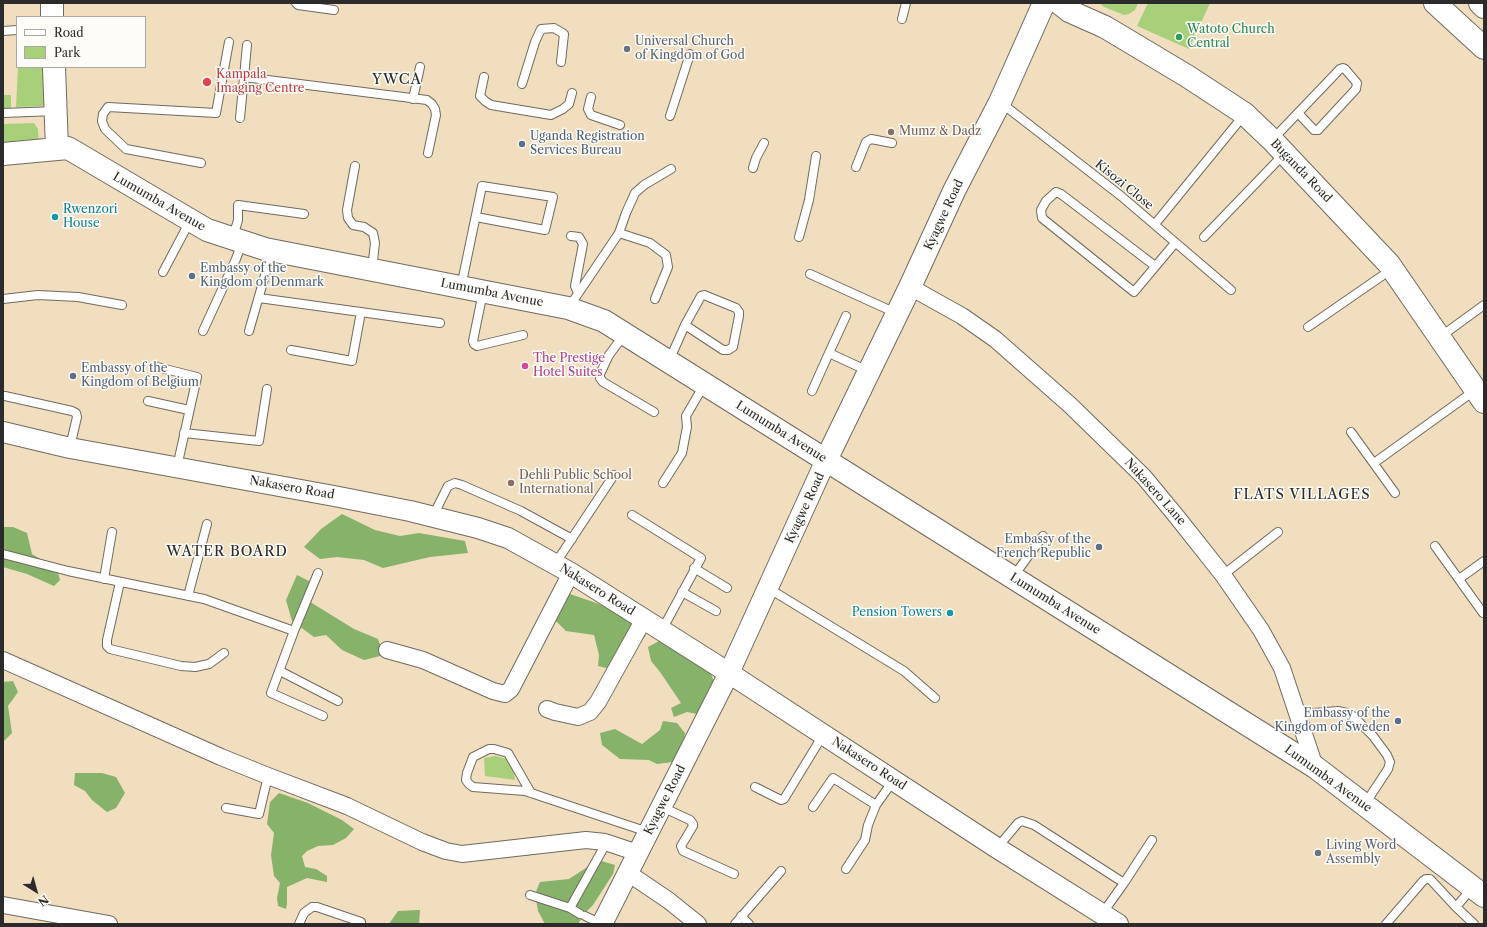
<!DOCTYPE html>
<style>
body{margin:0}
#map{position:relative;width:1487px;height:927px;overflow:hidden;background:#f1debf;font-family:"Libre Caslon Text",serif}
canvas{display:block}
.frame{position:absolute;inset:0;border:4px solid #2b2b2b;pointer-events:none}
.legend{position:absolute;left:16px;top:16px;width:130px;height:52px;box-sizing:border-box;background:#fdfcf7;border:1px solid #a9a8a5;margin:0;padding:5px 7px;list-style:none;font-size:12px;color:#2b2b2b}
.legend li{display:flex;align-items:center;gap:8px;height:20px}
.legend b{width:20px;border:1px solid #a9a8a5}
.north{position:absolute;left:16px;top:871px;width:40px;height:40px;-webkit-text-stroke:3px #fdfcf7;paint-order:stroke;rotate:143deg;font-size:11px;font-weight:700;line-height:16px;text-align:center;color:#2b2b2b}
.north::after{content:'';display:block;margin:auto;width:14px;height:18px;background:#2b2b2b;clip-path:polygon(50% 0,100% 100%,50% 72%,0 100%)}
</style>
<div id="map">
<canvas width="1487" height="927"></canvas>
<div class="frame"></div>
<ul class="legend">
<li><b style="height:5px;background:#fff"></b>Road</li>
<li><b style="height:11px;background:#a8d07a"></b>Park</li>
</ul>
<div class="north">N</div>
</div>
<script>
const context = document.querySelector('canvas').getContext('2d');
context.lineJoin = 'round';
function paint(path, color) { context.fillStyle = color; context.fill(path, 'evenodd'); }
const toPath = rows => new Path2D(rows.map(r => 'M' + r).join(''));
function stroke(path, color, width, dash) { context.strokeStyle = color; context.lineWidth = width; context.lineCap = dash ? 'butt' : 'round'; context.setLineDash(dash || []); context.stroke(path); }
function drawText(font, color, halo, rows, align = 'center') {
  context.font = font + ' "Libre Caslon Text",serif'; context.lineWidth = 3; context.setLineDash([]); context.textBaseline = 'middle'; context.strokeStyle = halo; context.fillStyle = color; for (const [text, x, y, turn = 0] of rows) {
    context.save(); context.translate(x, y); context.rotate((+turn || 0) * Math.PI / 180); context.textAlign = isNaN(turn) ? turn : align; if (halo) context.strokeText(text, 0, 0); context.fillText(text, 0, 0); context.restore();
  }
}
const green = toPath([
 [1099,3,1138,3,1135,10,1129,14,1124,15,1104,7],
 [1148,3,1210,3,1189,49,1137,26],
 [18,67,43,67,45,106,16,107],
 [3,95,11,95,11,108,3,108],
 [34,123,38,129,39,144,3,147,3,124],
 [495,756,512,760,515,780,485,776,484,758]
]);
const forest = toPath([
 [342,514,375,530,400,536,419,533,465,541,468,553,430,557,383,568,364,560,337,557,320,559,304,547,321,529],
 [3,527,13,527,27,533,32,554,57,569,60,580,54,586,27,574,3,567],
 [297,575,309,581,307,600,354,629,378,639,384,655,364,660,342,650,326,635,314,637,292,621,286,600],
 [570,594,602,605,630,622,646,635,635,650,606,668,598,666,599,655,594,635,566,631,554,619,547,604],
 [661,640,710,671,714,682,697,714,687,712,674,717,671,708,681,703,660,672,651,661,648,647],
 [13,681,18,692,8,706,12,733,3,742,3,682],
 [663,721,677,723,685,733,683,752,673,762,657,764,649,760,620,759,602,745,600,733,615,729,642,744,660,730],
 [75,773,102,773,116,777,125,793,116,808,107,812,92,800,85,791,74,785],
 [279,793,308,803,342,820,354,829,346,838,333,845,318,846,307,851,302,856,305,867,316,869,327,876,327,882,307,878,287,887,287,904,286,909,278,906,277,898,280,883,274,876,271,855,274,833,267,824,270,802],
 [598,860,615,865,613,874,593,905,584,914,578,924,545,924,538,911,535,894,540,882,569,879],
 [420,910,419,924,389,924,398,911]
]);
const service = toPath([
 [296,3,298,5,334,10],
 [902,19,906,3],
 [3,31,17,30],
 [247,45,244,77,427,100,432,104,435,109,436,115,428,153],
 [484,77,480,96,485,101,491,105,551,115,563,109,569,104,572,93],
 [522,84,535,42,541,29,554,28,564,34,561,62],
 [591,97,588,109,591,115,620,125],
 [413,99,420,67],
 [1000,102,1121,196,1231,290],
 [3,113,56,111],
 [670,116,690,54],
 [240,118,244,77],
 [1273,139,1340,69,1343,68,1345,69,1357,83,1356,89,1318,130,1314,130,1298,113],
 [201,163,126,149,105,129,102,121,103,114,108,107,216,113,229,42],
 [355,166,347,210,348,218,353,225,364,227,373,233,375,243,372,269],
 [856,167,866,142,871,139,892,143],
 [753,168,756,158,764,143],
 [1155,224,1244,115],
 [619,233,650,243,666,255,668,267,655,299],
 [571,236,579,237,583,244,575,286,578,293],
 [233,237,238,220,238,205,304,214],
 [799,237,809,200,816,156],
 [1204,237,1284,154],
 [1155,266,1061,194,1056,192,1046,201,1041,210,1042,218,1134,292,1175,243],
 [163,272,190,221],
 [810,274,896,313],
 [461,287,482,186,553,197,545,230,476,217],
 [483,292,473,341,474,344,477,346,481,345,523,335],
 [259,298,440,323],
 [3,299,38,295,78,297,122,305],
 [569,307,619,233,626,213,635,193,644,185,671,169],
 [1308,327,1392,269],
 [203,331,236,259,242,242],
 [249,331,272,251],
 [624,335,609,355,600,374,600,378,603,382,654,412],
 [1440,337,1484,305],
 [291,350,352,361,361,312],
 [829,353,846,316],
 [669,361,685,325,701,296,704,295,736,308,739,312,739,316,733,347,728,350,723,350,685,325],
 [157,367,197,377,177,467],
 [812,391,829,353,868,371],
 [3,396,5,396,72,411,76,413,77,417,70,447],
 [148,401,189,410],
 [1351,432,1395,493],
 [184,433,259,441,267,389],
 [1374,463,1474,391],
 [663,483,682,453,687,427,686,416,704,385],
 [632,515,701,558,662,630],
 [433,516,448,486,455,483,462,485,521,511,572,539],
 [1435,546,1483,613],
 [3,554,68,571,204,599,294,631,318,573],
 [555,564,614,475],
 [694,568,727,588],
 [1223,575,1278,532],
 [1013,577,1043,536],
 [104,579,112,532],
 [1459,579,1484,561],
 [120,582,107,640,107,646,110,649,181,666,195,667,209,664,224,653],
 [768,588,904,671,935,698],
 [682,592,716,611],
 [188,596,207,524],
 [294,631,271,693,323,716],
 [280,671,338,701],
 [1297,712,1314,713,1338,711,1347,713,1353,716,1373,736,1387,755,1390,762,1388,769,1365,804],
 [755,787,781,800,784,799,823,735],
 [531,793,508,753,494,749,489,749,473,757,467,773,466,780,469,784,473,787,525,791,648,832],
 [662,807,690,820,693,824,693,826,681,846,683,851,734,874],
 [813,807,833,778,876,805],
 [226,808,259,814,268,776],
 [997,848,1018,823,1022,821,1034,825,1124,883,1102,914],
 [846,869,865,840,868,825,876,805,893,781],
 [1124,883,1152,840],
 [1472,888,1456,907,1474,924],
 [530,895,570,908,580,914],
 [570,908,604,847],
 [585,916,602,924],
 [741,916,749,924],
 [299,924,304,913,312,907,317,907,361,922,361,924],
 [735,924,781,871],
 [1386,924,1423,881,1426,879,1430,879,1456,907]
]);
const minor = toPath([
 [910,287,962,316,995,339,1070,405,1144,477,1177,517,1223,575,1261,630,1282,668,1315,767],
 [387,650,423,660,493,691,505,694,511,689,571,573],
 [3,660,221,757,268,776,347,806,422,842,446,851,462,854,586,840,605,842,638,853],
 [547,709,555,712,578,717,590,712,598,702,644,619],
 [628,873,668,900,698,924],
 [3,905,109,924]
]);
const tertiary = toPath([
 [3,432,70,448,334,496,410,511,478,528,508,538,571,573,729,673,997,848,1118,924],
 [602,924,729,673,826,460]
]);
const secondary = toPath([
 [52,3,52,17],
 [1059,3,1069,11,1105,27,1187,76,1245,114,1251,120,1272,140,1389,264,1484,402],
 [54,67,57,149],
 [3,154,68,148,207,230,265,249,568,308,604,321,1315,767,1484,896],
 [826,460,910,287,954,191,1000,102,1044,3]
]);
const primary = toPath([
 [1435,3,1484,48],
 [1480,3,1484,7]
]);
const markers = [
 [1179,37,4,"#2e9e5b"],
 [627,49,4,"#6b7280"],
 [207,82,5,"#e0444e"],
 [891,132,4,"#8d6e63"],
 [522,144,4,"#5c6f8a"],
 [55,217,4,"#0f9aa8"],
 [192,276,4,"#5c6f8a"],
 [525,366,4,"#d1479c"],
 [73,376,4,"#5c6f8a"],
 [511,483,4,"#8d6e63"],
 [1099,547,4,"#5c6f8a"],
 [950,613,4,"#0f9aa8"],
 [1398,721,4,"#5c6f8a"],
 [1318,853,4,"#6b7280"]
];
const leisureNames = [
 ["Watoto Church",1187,30],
 ["Central",1187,44]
];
const worshipNames = [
 ["Universal Church",635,42],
 ["of Kingdom of God",635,56],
 ["Living Word",1326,846],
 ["Assembly",1326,860]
];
const healthNames = [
 ["Kampala",216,75],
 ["Imaging Centre",216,89]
];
const educationNames = [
 ["Mumz & Dadz",899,132],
 ["Dehli Public School",519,476],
 ["International",519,490]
];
const serviceNames = [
 ["Uganda Registration",530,137],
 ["Services Bureau",530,151],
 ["Embassy of the",200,269],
 ["Kingdom of Denmark",200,283],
 ["Embassy of the",81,369],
 ["Kingdom of Belgium",81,383],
 ["Embassy of the",1091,540,"right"],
 ["French Republic",1091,554,"right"],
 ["Embassy of the",1390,714,"right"],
 ["Kingdom of Sweden",1390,728,"right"]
];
const streetNames = [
 ["Buganda Road",1301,171,46],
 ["Kisozi Close",1124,185,39],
 ["Lumumba Avenue",159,202,30],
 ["Kyagwe Road",944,215,-65],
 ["Lumumba Avenue",492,293,11],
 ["Lumumba Avenue",781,432,32],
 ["Nakasero Road",292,488,10],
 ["Nakasero Lane",1155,492,48],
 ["Kyagwe Road",805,508,-65],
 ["Nakasero Road",597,590,32],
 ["Lumumba Avenue",1055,604,32],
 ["Nakasero Road",869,764,33],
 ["Lumumba Avenue",1328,779,36],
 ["Kyagwe Road",665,800,-63]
];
const cultureNames = [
 ["Rwenzori",63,210],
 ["House",63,224],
 ["Pension Towers",942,613,"right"]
];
const hotelNames = [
 ["The Prestige",533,359],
 ["Hotel Suites",533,373]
];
const quarterNames = [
 ["YWCA",397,80],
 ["FLATS VILLAGES",1302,495],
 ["WATER BOARD",227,552]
];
paint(green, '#a8d07a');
paint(forest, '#86b26a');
stroke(service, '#706a5f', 10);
stroke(minor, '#706a5f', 18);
stroke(tertiary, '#706a5f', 22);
stroke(secondary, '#706a5f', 24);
stroke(primary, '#706a5f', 24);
stroke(service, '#fff', 8);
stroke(minor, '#fff', 16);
stroke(tertiary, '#fff', 20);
stroke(secondary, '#fff', 22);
stroke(primary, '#fff', 22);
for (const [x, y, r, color] of markers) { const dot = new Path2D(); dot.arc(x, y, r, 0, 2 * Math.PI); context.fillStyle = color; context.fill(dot); stroke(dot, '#fdfcf7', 1.5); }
drawText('12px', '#27864d', '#fdfcf7', leisureNames, 'left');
drawText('12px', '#5b616d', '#fdfcf7', worshipNames, 'left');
drawText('12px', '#be3a42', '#fdfcf7', healthNames, 'left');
drawText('12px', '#785e54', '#fdfcf7', educationNames, 'left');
drawText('12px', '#4e5e75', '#fdfcf7', serviceNames, 'left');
drawText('12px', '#2b2b2b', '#fdfcf7', streetNames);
drawText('12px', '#0d838f', '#fdfcf7', cultureNames, 'left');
drawText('12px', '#b23c85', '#fdfcf7', hotelNames, 'left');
context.letterSpacing = '1px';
drawText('14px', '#2b2b2b', '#fdfcf7', quarterNames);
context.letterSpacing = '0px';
</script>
